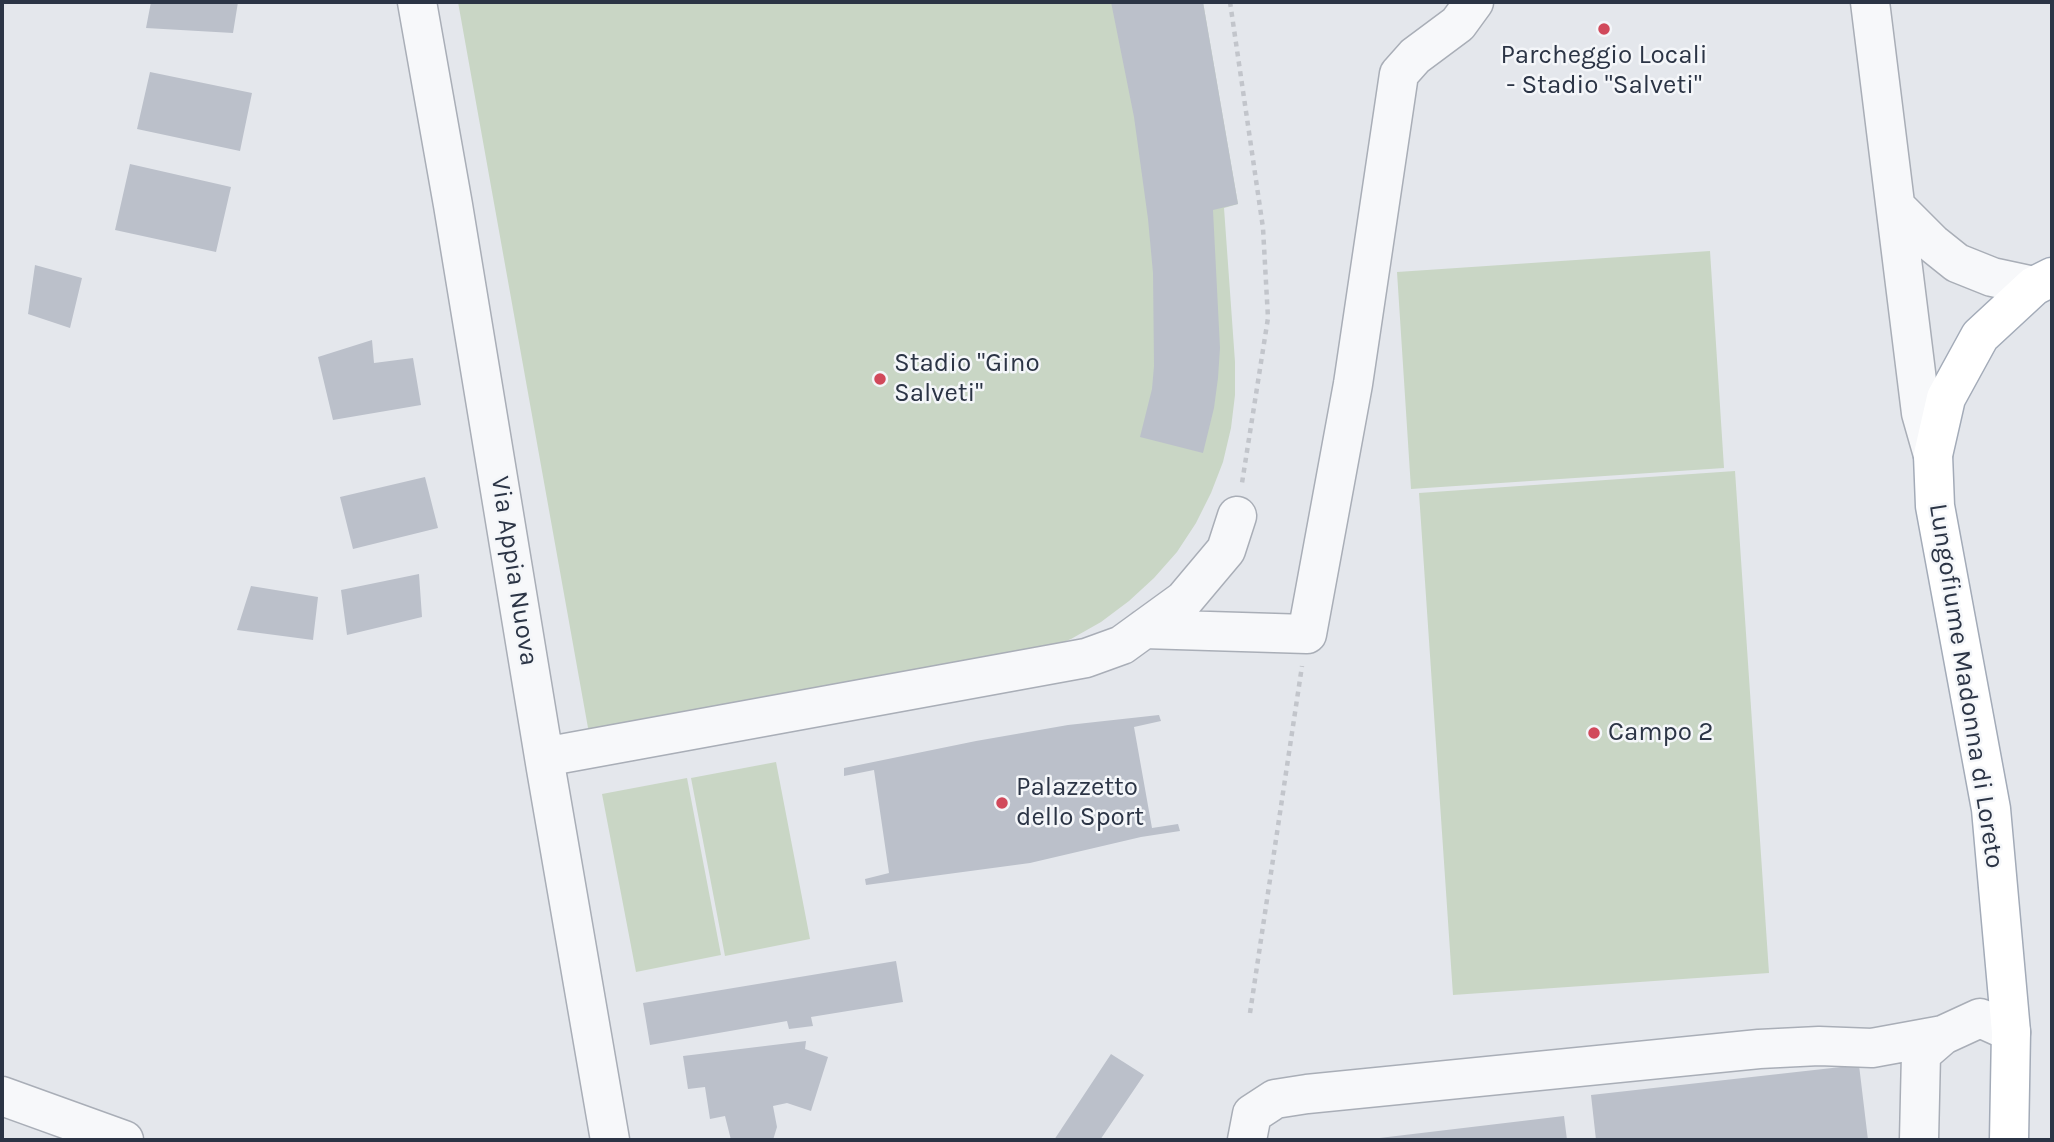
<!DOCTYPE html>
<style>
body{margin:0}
#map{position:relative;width:2054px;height:1142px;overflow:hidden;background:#e4e7ec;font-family:Karla,sans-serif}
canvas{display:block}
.frame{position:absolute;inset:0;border:4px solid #2b3445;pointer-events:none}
</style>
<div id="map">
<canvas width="2054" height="1142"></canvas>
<div class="frame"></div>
</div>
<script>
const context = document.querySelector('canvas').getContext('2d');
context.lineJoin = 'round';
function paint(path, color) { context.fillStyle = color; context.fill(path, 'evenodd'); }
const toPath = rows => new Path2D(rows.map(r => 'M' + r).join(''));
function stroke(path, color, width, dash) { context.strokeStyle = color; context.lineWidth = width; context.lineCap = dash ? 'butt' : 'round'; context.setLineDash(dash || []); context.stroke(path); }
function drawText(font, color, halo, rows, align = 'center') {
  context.font = font + ' Karla,sans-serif'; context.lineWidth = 5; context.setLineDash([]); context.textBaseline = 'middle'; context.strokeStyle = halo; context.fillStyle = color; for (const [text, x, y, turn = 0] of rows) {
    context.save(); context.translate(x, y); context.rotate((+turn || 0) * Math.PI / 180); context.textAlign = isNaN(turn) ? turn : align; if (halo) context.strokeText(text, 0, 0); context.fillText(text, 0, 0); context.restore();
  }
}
const green = toPath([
 [458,2,1203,2,1238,204,1224,208,1235,362,1235,395,1231,428,1223,462,1211,493,1196,523,1177,552,1154,578,1129,601,1101,622,1071,639,1039,652,590,739],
 [1710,251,1724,468,1411,489,1397,272],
 [1735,471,1769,973,1453,995,1419,493],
 [776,762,810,939,725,956,691,778],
 [687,778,721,955,636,972,602,794]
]);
const building = toPath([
 [151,2,238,2,233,33,146,28],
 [1111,2,1203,2,1238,204,1213,210,1220,348,1218,378,1214,408,1203,453,1140,437,1152,389,1154,366,1153,273,1148,219,1134,117],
 [150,72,252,93,240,151,137,129],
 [130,164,231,187,216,252,115,230],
 [35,265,82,278,70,328,28,314],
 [372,340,374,363,413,358,421,405,333,420,318,357],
 [425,477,438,528,353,549,340,497],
 [419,574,422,617,347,635,341,590],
 [251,586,318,597,313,640,237,630],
 [1159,715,1161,721,1134,727,1152,828,1178,824,1180,831,1141,837,1030,863,866,885,865,879,889,873,874,770,844,776,844,768,976,741,1068,725],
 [896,961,903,1002,811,1017,813,1026,789,1029,787,1021,650,1045,643,1003],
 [806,1041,805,1049,828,1057,811,1111,787,1103,773,1106,777,1127,773,1140,731,1140,725,1116,710,1119,705,1087,688,1089,683,1056],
 [1111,1054,1144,1075,1100,1140,1054,1140],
 [1859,1065,1868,1140,1596,1140,1591,1095],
 [1564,1116,1567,1140,1372,1140,1371,1139]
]);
const path = toPath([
 [1230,2,1263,228,1268,318,1242,483],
 [1250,1013,1302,666]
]);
const minor = toPath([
 [417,2,453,205,546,769,610,1140],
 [1870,2,1921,413,1933,455],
 [1896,207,1932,243,1957,263,1992,277,2034,286],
 [1144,629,1307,634,1353,384,1399,74,1415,56,1458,24,1474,2],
 [544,757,1086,658,1122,645,1184,600,1226,550,1237,516],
 [2,1096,124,1140],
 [1247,1140,1252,1114,1275,1099,1307,1094,1759,1049,1819,1046,1872,1048,1943,1035],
 [1919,1140,1921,1054,1943,1035,1980,1018,2011,1032]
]);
const major = toPath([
 [2009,1140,2011,1032,1991,809,1935,506,1933,455,1946,398,1980,336,2034,286,2052,277]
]);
const markers = [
 [1604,29,7,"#d1495b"],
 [880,379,7,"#d1495b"],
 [1594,733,7,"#d1495b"],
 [1002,803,7,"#d1495b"]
];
const poiNames = [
 ["Parcheggio Locali",1604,56,"center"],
 ["- Stadio \"Salveti\"",1604,86,"center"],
 ["Stadio \"Gino",894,364],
 ["Salveti\"",894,394],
 ["Campo 2",1608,733],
 ["Palazzetto",1016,788],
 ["dello Sport",1016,818]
];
const streetNames = [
 ["Via Appia Nuova",514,571,81],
 ["Lungofiume Madonna di Loreto",1966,686,81]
];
paint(green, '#c9d6c5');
paint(building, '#bbc0ca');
stroke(minor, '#a9aeb7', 41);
stroke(major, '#a3abb8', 41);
stroke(path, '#c2c5cb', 4.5, [5, 5]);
stroke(minor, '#f7f8fa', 38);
stroke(major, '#fff', 38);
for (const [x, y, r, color] of markers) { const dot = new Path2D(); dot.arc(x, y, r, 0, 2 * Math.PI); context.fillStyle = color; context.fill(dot); stroke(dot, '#f4f6f9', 2.5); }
drawText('26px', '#2b3445', '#f4f6f9', poiNames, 'left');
drawText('26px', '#2b3445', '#f4f6f9', streetNames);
</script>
